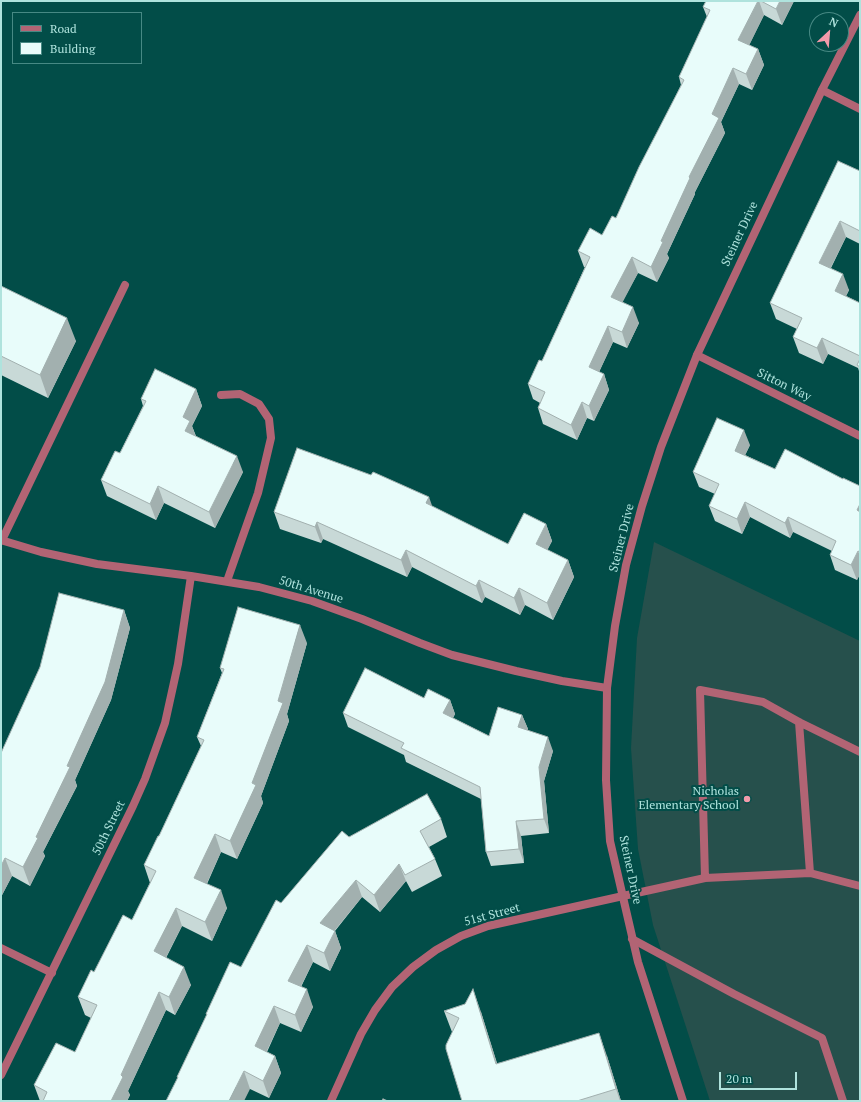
<!DOCTYPE html>
<style>
body{margin:0}
#map{position:relative;width:861px;height:1102px;overflow:hidden;background:#024d48;font-family:"PT Serif",serif}
canvas{display:block}
.frame{position:absolute;inset:0;border:2px solid #afe3dd;pointer-events:none}
.legend{position:absolute;left:12px;top:12px;width:130px;height:52px;box-sizing:border-box;background:#024d48;border:1px solid #478984;margin:0;padding:5px 7px;list-style:none;font-size:12px;color:#afe3dd}
.legend li{display:flex;align-items:center;gap:8px;height:20px}
.legend b{width:20px;border:1px solid #478984}
.north{position:absolute;left:809px;top:12px;width:40px;height:40px;box-sizing:border-box;background:#024d48;border:1px solid #478984;border-radius:50%;rotate:26deg;font-size:11px;font-weight:700;line-height:16px;text-align:center;color:#afe3dd}
.north::after{content:'';display:block;margin:auto;width:14px;height:18px;background:#f39aaa;clip-path:polygon(50% 0,100% 100%,50% 72%,0 100%)}
.scale{position:absolute;left:719px;top:1072px;width:78px;height:18px;box-sizing:border-box;border:2px solid #afe3dd;border-top:0;padding-left:5px;font-size:12px;line-height:14px;white-space:nowrap;color:#afe3dd;-webkit-text-stroke:3px #024d48;paint-order:stroke}
</style>
<div id="map">
<canvas width="861" height="1102"></canvas>
<div class="frame"></div>
<ul class="legend">
<li><b style="height:5px;background:#b26474"></b>Road</li>
<li><b style="height:11px;background:#e8fcfa"></b>Building</li>
</ul>
<div class="north">N</div>
<div class="scale">20 m</div>
</div>
<script>
const context = document.querySelector('canvas').getContext('2d');
context.lineJoin = 'round';
function paint(path, color) { context.fillStyle = color; context.fill(path, 'evenodd'); }
const toPath = rows => new Path2D(rows.map(r => 'M' + r).join(''));
function stroke(path, color, width, dash) { context.strokeStyle = color; context.lineWidth = width; context.lineCap = dash ? 'butt' : 'round'; context.setLineDash(dash || []); context.stroke(path); }
function drawText(font, color, halo, rows, align = 'center') {
  context.font = font + ' "PT Serif",serif'; context.lineWidth = 4; context.setLineDash([]); context.textBaseline = 'middle'; context.strokeStyle = halo; context.fillStyle = color; for (const [text, x, y, turn = 0] of rows) {
    context.save(); context.translate(x, y); context.rotate((+turn || 0) * Math.PI / 180); context.textAlign = isNaN(turn) ? turn : align; if (halo) context.strokeText(text, 0, 0); context.fillText(text, 0, 0); context.restore();
  }
}
const built = toPath([
 [654,542,860,641,860,1101,710,1101,653,925,638,849,631,748,637,638]
]);
const service = toPath([
 [221,395,240,394,259,404,269,419,271,438,258,493,227,581],
 [2,540,125,285],
 [799,722,810,873],
 [705,878,700,690,763,702,799,722,860,752],
 [623,896,705,878,810,873,860,886],
 [632,939,734,994,822,1038,843,1101]
]);
const minor = toPath([
 [822,90,860,109],
 [697,355,860,436],
 [1,540,41,552,97,564,191,576,259,587,312,601,362,619,420,643,452,655,516,671,562,681,607,688],
 [1,948,52,973],
 [1,1075,133,806,145,779,165,723,178,664,191,576],
 [331,1101,361,1034,375,1010,392,987,413,967,436,950,461,936,488,926,623,896]
]);
const tertiary = toPath([
 [683,1101,638,962,610,841,606,780,607,688,615,626,626,565,642,506,661,447,697,355,822,90,860,15]
]);
const wall = toPath([
 [706,1,794,1,782,25,764,15,749,45,758,49,764,65,752,90,739,84,721,122,725,133,695,192,695,194,667,254,669,258,657,282,638,273,622,302,639,323,627,348,613,342,599,372,604,374,609,390,594,421,587,418,577,440,543,424,538,408,540,403,533,399,528,384,542,361,585,267,584,267,578,251,602,235,616,218,681,85,679,77,707,17,703,7],
 [860,171,860,244,846,237,831,268,849,290,846,296,860,303,860,374,858,368,828,354,823,364,799,353,793,337,797,329,776,319,770,303],
 [1,286,76,341,48,398,1,375],
 [196,389,202,406,192,426,196,436,243,472,215,528,164,503,156,520,107,496,101,480,120,453,143,406,141,399],
 [750,445,745,455,775,469,843,479,860,486,860,574,857,580,835,570,830,555,832,551,793,532,790,538,750,517,742,534,715,521,709,506,715,494,699,487,693,472],
 [433,507,508,544,546,524,552,541,547,550,568,560,574,577,553,620,525,605,520,615,485,597,482,603,412,567,407,577,323,539,321,543,280,529,274,512],
 [124,610,130,628,111,700,75,780,77,786,43,852,45,856,30,886,12,876,1,897,1,753],
 [307,643,287,714,289,721,261,796,263,803,237,859,221,852,207,884,227,908,212,941,182,926,166,958,191,985,175,1015,166,1010,128,1091,130,1095,127,1101,40,1101,34,1085,75,1052,91,1018,85,1015,78,997,94,972,132,920,150,883,144,865,159,836,201,746,197,737,222,673,220,668],
 [424,698,450,700,455,714,453,718,489,736,522,715,528,729,527,730,553,751,544,781,549,833,521,836,524,863,491,866,486,852,481,799,406,762,404,755,348,727,343,713],
 [441,819,447,837,429,847,435,859,442,876,412,892,406,881,380,912,362,897,335,931,341,948,330,971,313,962,301,987,313,1007,301,1032,280,1023,267,1052,275,1056,281,1073,269,1098,250,1089,178,1079,177,1077,207,1015,206,1014,241,967,281,903,349,837],
 [444,1011,481,1012,497,1063,607,1056,621,1101,462,1101,452,1032]
]);
const shadedWall = toPath([
 [758,1,759,1,764,15,744,56,738,40],
 [780,1,794,1,782,25,776,9],
 [758,49,764,65,752,90,746,74],
 [733,68,739,84,721,122,725,133,695,192,695,194,667,254,669,258,657,282,651,267,661,241,689,177,712,114],
 [840,221,846,237,825,279,819,263],
 [632,257,638,273,617,313,611,297],
 [843,274,849,290,841,307,835,291],
 [633,307,639,323,627,348,622,332],
 [67,318,76,341,48,398,40,375],
 [608,326,613,342,594,383,589,367],
 [822,338,828,354,823,364,817,348],
 [604,374,609,390,594,421,589,406],
 [196,389,202,406,192,426,196,437,185,431,183,417],
 [582,402,587,418,577,440,571,425],
 [744,430,750,445,740,466,735,451],
 [237,456,243,472,215,528,209,512],
 [158,486,164,503,156,520,150,504],
 [429,497,435,514,426,503],
 [745,502,750,517,742,534,737,519],
 [860,504,860,519,857,510],
 [788,517,793,532,790,538,785,523],
 [317,522,323,539,321,543,315,527],
 [546,524,552,541,542,561,536,544],
 [406,550,412,567,407,577,401,560],
 [858,551,860,556,860,574,857,580,851,565],
 [568,560,574,577,553,620,547,603],
 [479,580,485,597,482,603,476,586],
 [519,588,525,605,520,615,514,598],
 [124,610,130,628,111,700,75,780,77,786,43,852,45,856,30,886,23,867,36,837,67,766],
 [300,625,307,643,287,714,289,721,261,796,263,803,237,859,230,841,252,783,278,701],
 [450,700,455,714,448,727,443,713],
 [522,715,528,729,523,741,518,727],
 [548,737,553,751,544,781,549,833,544,819,539,767],
 [516,821,521,836,524,863,519,849],
 [215,834,221,852,201,896,194,878],
 [5,858,12,876,1,897,1,866],
 [399,864,406,881,380,912,374,895],
 [356,880,362,897,326,941,320,923],
 [221,890,227,908,212,941,205,922],
 [176,908,182,926,160,969,154,951],
 [335,931,341,948,330,971,324,953],
 [307,945,313,962,295,998,288,981],
 [184,967,191,985,175,1015,169,997],
 [307,989,313,1007,301,1032,295,1015],
 [473,989,481,1012,504,1087,496,1064],
 [159,992,166,1010,128,1091,130,1095,127,1101,111,1101,121,1075],
 [274,1006,280,1023,261,1063,255,1046],
 [599,1033,607,1056,621,1101,620,1101,616,1089],
 [275,1056,281,1073,269,1098,263,1081],
 [244,1071,250,1089,244,1101,229,1101]
]);
const building = toPath([
 [706,1,758,1,738,40,758,49,746,74,733,68,712,114,719,118,689,177,690,178,661,241,663,242,651,267,632,257,611,297,633,307,622,332,608,326,589,367,604,374,589,406,582,402,571,425,538,408,545,392,528,384,539,360,542,361,590,257,578,251,590,228,602,235,612,216,616,218,639,167,684,80,679,77,710,10,703,7,706,1],
 [761,1,780,1,776,9,761,1],
 [838,161,860,171,860,231,840,221,819,263,843,274,835,291,860,303,860,356,822,338,817,348,793,337,802,318,770,303,838,161],
 [1,286,67,318,40,375,1,356,1,286],
 [860,359,860,367,857,365,860,359],
 [155,369,196,389,183,417,190,421,185,431,237,456,209,512,158,486,150,504,101,480,115,451,120,453,146,401,141,399,155,369],
 [717,418,744,430,735,451,775,469,785,449,843,479,843,478,860,486,860,504,857,510,860,512,860,552,858,551,851,565,830,555,836,541,788,517,785,523,745,502,737,519,709,506,719,484,693,472,717,418],
 [297,448,371,475,373,472,429,497,426,503,508,544,524,513,546,524,536,544,568,560,547,603,519,588,514,598,479,580,476,586,406,550,401,560,317,522,315,527,274,512,297,448],
 [59,593,124,610,105,682,67,766,70,767,36,837,38,838,23,867,5,858,1,866,1,753,40,667,59,593],
 [238,607,300,625,278,701,283,703,252,783,256,785,230,841,215,834,194,878,221,890,205,922,176,908,154,951,184,967,169,997,159,992,121,1075,123,1077,111,1101,43,1101,47,1092,34,1085,56,1043,75,1052,97,1005,78,997,91,970,94,972,123,915,132,920,156,871,144,865,158,836,159,836,204,740,197,737,224,669,220,668,238,607],
 [365,668,424,698,428,689,450,700,443,713,489,736,498,707,522,715,518,727,548,737,539,767,544,819,516,821,519,849,486,852,480,787,401,748,404,743,343,713,365,668],
 [427,794,441,819,420,831,435,859,405,875,399,864,374,895,356,880,320,923,335,931,324,953,307,945,288,981,307,989,295,1015,274,1006,255,1046,275,1056,263,1081,244,1071,229,1101,166,1101,178,1077,177,1077,207,1014,206,1014,230,962,241,967,276,900,281,903,342,831,349,837,427,794],
 [473,989,496,1064,599,1033,616,1089,577,1101,462,1101,446,1049,446,1045,459,1018,444,1011,465,1004,473,989],
 [383,1099,388,1101,382,1101,383,1099]
]);
const markers = [
 [747,799,4,"#f39aaa"]
];
const streetNames = [
 ["Steiner Drive",740,234,-65],
 ["Sitton Way",784,385,26],
 ["Steiner Drive",622,538,-76],
 ["50th Avenue",311,590,17],
 ["50th Street",109,828,-64],
 ["Steiner Drive",630,870,78],
 ["51st Street",492,915,-15]
];
const poiNames = [
 ["Nicholas",739,792],
 ["Elementary School",739,806]
];
paint(built, '#26504c');
stroke(service, '#b26474', 8);
stroke(minor, '#b26474', 8);
stroke(tertiary, '#b26474', 8);
paint(wall, '#c8d9d7');
paint(shadedWall, '#a2b0af');
paint(building, '#e8fcfa');
stroke(building, '#a2b0af', 1);
for (const [x, y, r, color] of markers) { const dot = new Path2D(); dot.arc(x, y, r, 0, 2 * Math.PI); context.fillStyle = color; context.fill(dot); stroke(dot, '#024d48', 1.5); }
drawText('12px', '#afe3dd', '#024d48', streetNames);
drawText('12px', '#afe3dd', '#024d48', poiNames, 'right');
</script>
